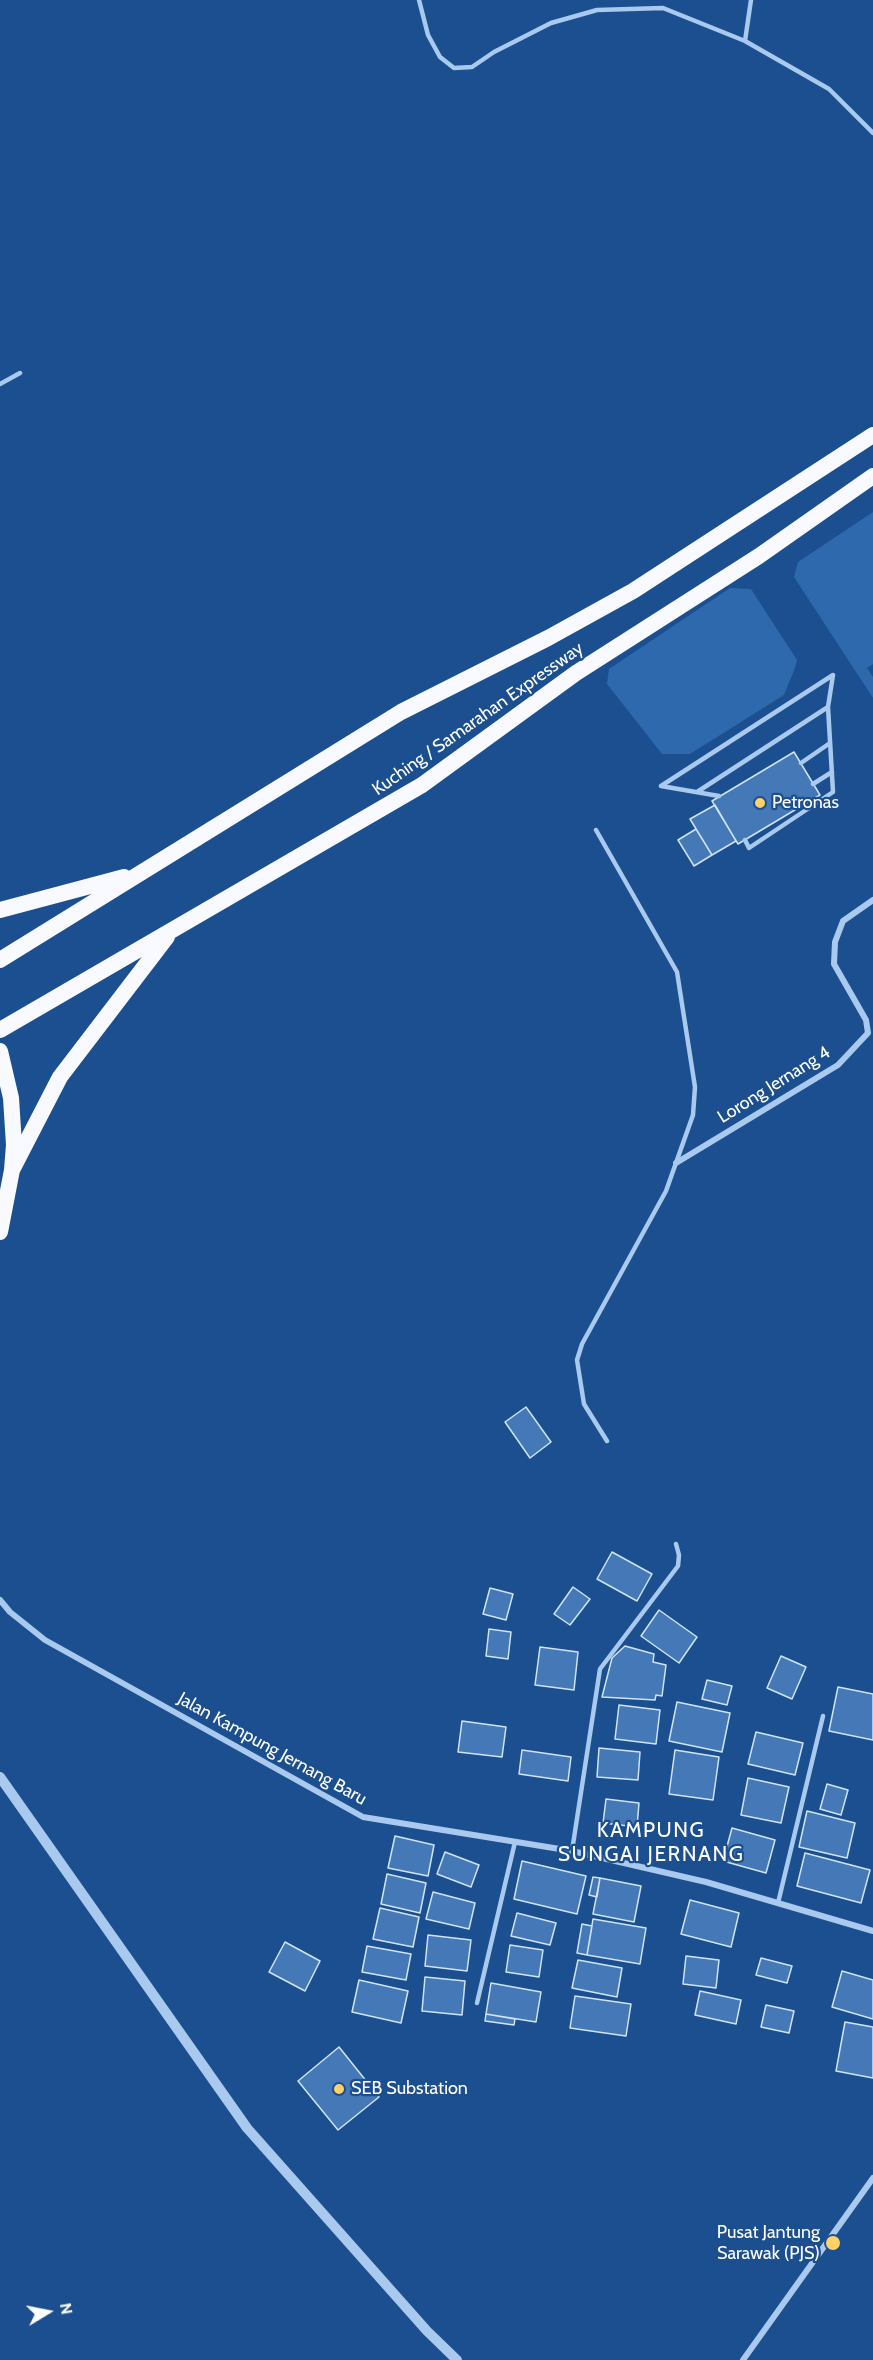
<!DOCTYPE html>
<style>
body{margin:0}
#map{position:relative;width:873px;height:2360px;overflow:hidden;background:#1b4f8f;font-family:Cabin,sans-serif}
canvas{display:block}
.north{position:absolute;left:18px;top:2282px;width:60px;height:60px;-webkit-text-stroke:4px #1b4f8f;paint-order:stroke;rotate:80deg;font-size:16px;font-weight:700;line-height:24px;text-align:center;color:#fff}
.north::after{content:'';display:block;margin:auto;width:21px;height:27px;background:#fff;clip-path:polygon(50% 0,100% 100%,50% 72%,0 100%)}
</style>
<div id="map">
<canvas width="873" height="2360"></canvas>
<div class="north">N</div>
</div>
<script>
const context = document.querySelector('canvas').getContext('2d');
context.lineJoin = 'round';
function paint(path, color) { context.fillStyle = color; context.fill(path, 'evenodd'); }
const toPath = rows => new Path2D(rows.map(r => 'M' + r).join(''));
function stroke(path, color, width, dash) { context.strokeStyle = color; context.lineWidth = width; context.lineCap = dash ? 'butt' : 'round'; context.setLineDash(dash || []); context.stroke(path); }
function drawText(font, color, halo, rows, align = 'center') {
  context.font = font + ' Cabin,sans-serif'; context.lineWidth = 4.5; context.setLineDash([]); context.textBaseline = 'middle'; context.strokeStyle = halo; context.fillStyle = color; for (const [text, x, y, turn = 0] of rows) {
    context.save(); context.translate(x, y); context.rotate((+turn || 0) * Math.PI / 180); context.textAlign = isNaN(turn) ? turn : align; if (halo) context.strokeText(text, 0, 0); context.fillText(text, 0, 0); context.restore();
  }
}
const green = toPath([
 [873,512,873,664,867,668,873,677,873,698,794,577,798,562],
 [730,588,751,589,797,660,795,668,784,695,690,754,662,754,607,684,609,669]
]);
const building = toPath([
 [794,752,820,795,738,844,712,801,794,752],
 [715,805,736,841,712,855,690,819,715,805],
 [696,829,712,855,694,866,678,840,696,829],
 [526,1407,551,1442,530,1458,505,1422,526,1407],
 [612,1552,652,1574,637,1601,597,1579,612,1552],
 [573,1587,590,1599,570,1625,554,1614,573,1587],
 [490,1588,513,1594,506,1620,483,1614,490,1588],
 [659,1610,697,1637,679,1663,641,1636,659,1610],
 [489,1629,511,1632,508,1659,486,1656,489,1629],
 [625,1646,654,1654,653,1662,666,1665,662,1696,656,1695,655,1700,602,1697,612,1658,625,1646],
 [540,1647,578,1652,574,1690,535,1685,540,1647],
 [781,1656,806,1667,792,1699,767,1688,781,1656],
 [707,1680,732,1686,727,1705,702,1699,707,1680],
 [838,1687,873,1694,873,1740,829,1731,838,1687],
 [677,1702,730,1713,722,1752,669,1741,677,1702],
 [619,1705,660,1710,656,1744,615,1739,619,1705],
 [462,1721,506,1727,502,1757,458,1752,462,1721],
 [756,1732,803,1743,795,1775,748,1764,756,1732],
 [599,1748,640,1752,638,1780,597,1777,599,1748],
 [522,1750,571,1757,568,1781,519,1774,522,1750],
 [675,1750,719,1757,713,1800,669,1794,675,1750],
 [748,1778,789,1787,781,1823,741,1815,748,1778],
 [827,1784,848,1790,841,1815,820,1809,827,1784],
 [606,1799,639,1803,637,1827,603,1823,606,1799],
 [807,1811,855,1823,847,1858,799,1847,807,1811],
 [732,1828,775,1840,766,1873,723,1861,732,1828],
 [395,1836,434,1845,428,1876,388,1868,395,1836],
 [445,1852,479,1865,471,1887,437,1874,445,1852],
 [805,1853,870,1870,861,1903,797,1886,805,1853],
 [522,1861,586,1876,577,1914,514,1899,522,1861],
 [387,1874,426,1883,420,1913,381,1904,387,1874],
 [593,1877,600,1878,597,1897,589,1895,593,1877],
 [600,1878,641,1886,634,1922,593,1914,600,1878],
 [433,1892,475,1903,469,1929,426,1919,433,1892],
 [690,1900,739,1913,731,1947,681,1934,690,1900],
 [380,1908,419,1917,413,1947,373,1939,380,1908],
 [517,1913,556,1923,550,1945,511,1936,517,1913],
 [593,1919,646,1928,640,1964,587,1955,593,1919],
 [582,1924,592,1926,587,1955,577,1953,582,1924],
 [428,1935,471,1940,467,1971,425,1966,428,1935],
 [285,1942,320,1961,305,1991,269,1972,285,1942],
 [510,1945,543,1950,539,1977,506,1972,510,1945],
 [367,1946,411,1954,406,1980,362,1972,367,1946],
 [686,1956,719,1960,716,1988,683,1984,686,1956],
 [761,1958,792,1966,787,1983,756,1975,761,1958],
 [578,1960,622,1968,617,1997,572,1988,578,1960],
 [842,1971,873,1980,873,2019,832,2007,842,1971],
 [425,1977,465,1981,462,2015,422,2011,425,1977],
 [359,1980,408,1991,401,2023,352,2012,359,1980],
 [491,1983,541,1992,536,2022,486,2014,491,1983],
 [700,1991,741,2000,736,2024,695,2015,700,1991],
 [575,1996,631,2004,626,2036,570,2028,575,1996],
 [766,2005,794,2011,789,2033,761,2027,766,2005],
 [486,2014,515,2019,514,2025,485,2021,486,2014],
 [845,2022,873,2027,873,2078,836,2071,845,2022],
 [339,2047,379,2097,338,2130,298,2081,339,2047]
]);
const service = toPath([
 [419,0,428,35,440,57,454,68,472,67,494,52,551,23,597,10,663,8,745,41,829,89,873,133],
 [745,41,751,0],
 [0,384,20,373],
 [801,763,830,743],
 [813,784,832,772],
 [661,786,833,675],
 [661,786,719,796],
 [697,792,828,707],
 [596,830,677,972,695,1087,693,1115,666,1191,582,1344,577,1360,584,1404,607,1441],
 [745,840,749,848,833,792,828,707,833,675],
 [572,1851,600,1669,678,1566,679,1555,676,1544],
 [778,1903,823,1716],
 [477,2003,515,1842]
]);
const minor = toPath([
 [676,1163,838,1065,868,1033,866,1020,834,964,835,942,843,921,873,900],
 [0,1600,10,1612,45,1640,363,1817,572,1851,706,1882,873,1931],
 [743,2360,873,2178]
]);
const tertiary = toPath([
 [0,1777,247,2128,427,2331,457,2360]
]);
const trunk = toPath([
 [0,910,124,877],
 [0,960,401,712,548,638,633,591,873,435],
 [0,1030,422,785,576,673,759,556,873,476],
 [0,1051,11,1098,14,1145,12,1170,0,1232],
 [12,1170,60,1077,167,937]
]);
const markers = [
 [760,803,6,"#ffd166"],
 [339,2089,6,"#ffd166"],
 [833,2243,8,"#ffd166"]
];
const streetNames = [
 ["Kuching / Samarahan Expressway",478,719,-35],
 ["Lorong Jernang 4",774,1085,-32],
 ["Jalan Kampung Jernang Baru",272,1749,29]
];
const poiNames = [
 ["Petronas",772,803],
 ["SEB Substation",351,2089],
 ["Pusat Jantung",820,2233,"right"],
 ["Sarawak (PJS)",820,2254,"right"]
];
const quarterNames = [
 ["KAMPUNG",651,1831],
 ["SUNGAI JERNANG",651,1855]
];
paint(green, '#2e69ad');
paint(building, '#4478b7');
stroke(building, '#cfe3fa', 1.5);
stroke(service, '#a9c9ee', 4.5);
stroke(minor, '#a9c9ee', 6);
stroke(tertiary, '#a9c9ee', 10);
stroke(trunk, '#f8faff', 16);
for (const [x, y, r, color] of markers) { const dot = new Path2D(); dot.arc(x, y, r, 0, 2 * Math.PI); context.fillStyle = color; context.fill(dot); stroke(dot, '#1b4f8f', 2); }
drawText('18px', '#fff', '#1b4f8f', streetNames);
drawText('18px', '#fff', '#1b4f8f', poiNames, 'left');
context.letterSpacing = '1.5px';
drawText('21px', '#fff', '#1b4f8f', quarterNames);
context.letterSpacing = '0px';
</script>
